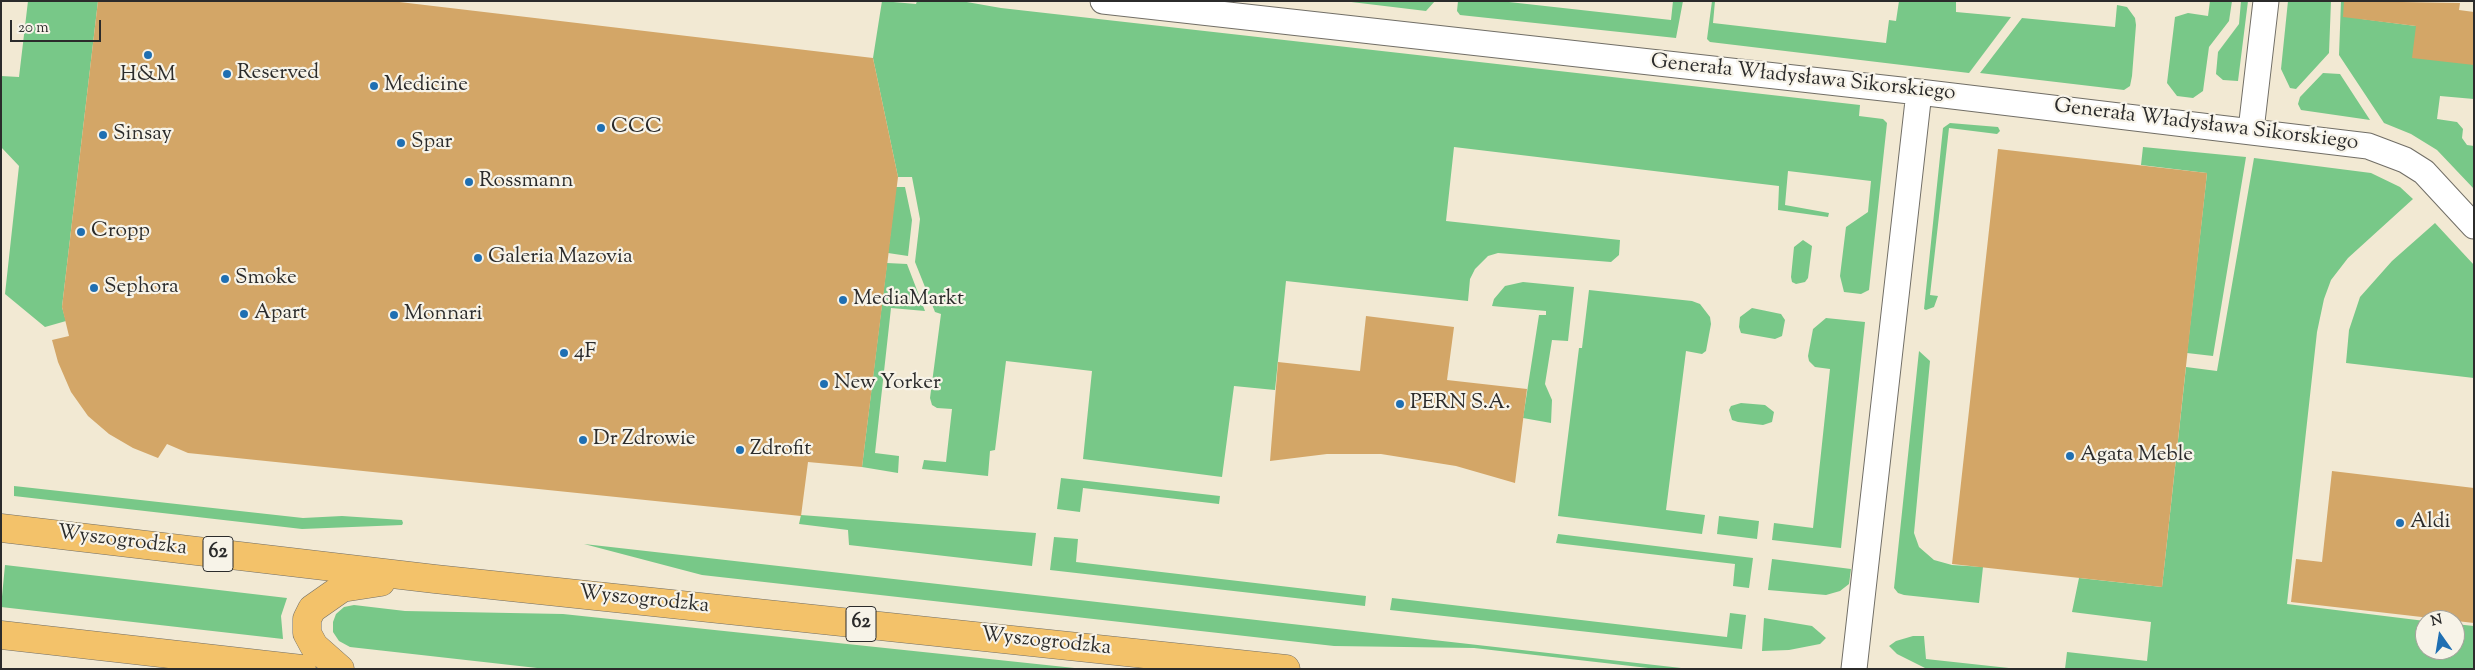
<!DOCTYPE html>
<meta charset="utf-8">
<style>
body{margin:0}
#map{position:relative;width:2475px;height:670px;overflow:hidden;background:#f2e9d3;font-family:"Sorts Mill Goudy",serif}
canvas{display:block}
.frame{position:absolute;inset:0;border:2px solid #2b2b2b;pointer-events:none}
.north{position:absolute;left:2415px;top:610px;width:50px;height:50px;box-sizing:border-box;background:#f7f3e8;border:1px solid #a5a39c;border-radius:50%;rotate:347deg;font-size:14px;font-weight:700;line-height:20px;text-align:center;color:#2b2b2b}
.north::after{content:'';display:block;margin:auto;width:18px;height:22px;background:#1f6fb2;clip-path:polygon(50% 0,100% 100%,50% 72%,0 100%)}
.scale{position:absolute;left:10px;top:20px;width:91px;height:22px;box-sizing:border-box;border:2px solid #2b2b2b;border-top:0;padding-left:6px;font-size:15px;line-height:18px;white-space:nowrap;color:#2b2b2b;-webkit-text-stroke:4px #f7f3e8;paint-order:stroke}
</style>
<div id="map">
<canvas width="2475" height="670"></canvas>
<div class="frame"></div>
<div class="north">N</div>
<div class="scale">20 m</div>
</div>
<script>
const context = document.querySelector('canvas').getContext('2d');
context.lineJoin = 'round';
function paint(path, color) { context.fillStyle = color; context.fill(path, 'evenodd'); }
const toPath = rows => new Path2D(rows.map(r => 'M' + r).join(''));
function stroke(path, color, width, dash) { context.strokeStyle = color; context.lineWidth = width; context.lineCap = dash ? 'butt' : 'round'; context.setLineDash(dash || []); context.stroke(path); }
function drawText(font, color, halo, rows, align = 'center') {
  context.font = font + ' "Sorts Mill Goudy",serif'; context.lineWidth = 4.5; context.setLineDash([]); context.textBaseline = 'middle'; context.strokeStyle = halo; context.fillStyle = color; for (const [text, x, y, turn = 0] of rows) {
    context.save(); context.translate(x, y); context.rotate((+turn || 0) * Math.PI / 180); context.textAlign = isNaN(turn) ? turn : align; if (halo) context.strokeText(text, 0, 0); context.fillText(text, 0, 0); context.restore();
  }
}
const green = toPath([
 [28,1,98,1,62,307,66,321,45,327,5,294,19,166,1,147,1,76,19,77],
 [882,1,916,4,917,1,961,1,1001,8,1860,105,1859,116,1883,119,1887,123,1869,290,1861,294,1844,292,1840,276,1846,227,1868,212,1871,181,1788,171,1785,205,1829,213,1828,217,1778,210,1779,186,1454,147,1446,221,1620,240,1619,255,1611,262,1498,253,1488,256,1475,269,1470,279,1468,301,1286,281,1275,390,1234,386,1222,477,1083,459,1092,371,1006,361,995,450,990,451,988,476,922,469,924,460,946,462,952,409,937,408,932,405,930,398,941,314,935,312,915,262,920,219,912,177,898,177,873,58],
 [1343,1,1435,1,1426,11],
 [1458,1,1500,1,1671,20,1673,1,1683,1,1676,38,1460,15,1457,11],
 [1712,1,1715,1,1713,23,1886,43,1889,20,1896,21,1899,1,1956,1,1956,12,2011,17,1969,73,1710,42,1707,39],
 [2210,1,2232,1,2229,21,2209,47,2203,91,2193,98,2177,96,2167,83,2175,17,2188,13,2208,16],
 [2241,1,2248,1,2238,81,2223,80,2216,74,2218,52,2239,24],
 [2288,1,2331,1,2329,53,2296,89,2290,88,2281,69],
 [2341,1,2364,1,2362,19,2416,26,2474,65,2474,99,2440,96,2437,119,2457,122,2463,129,2462,138,2467,145,2474,146,2474,189,2437,150,2411,134,2384,123,2339,55],
 [2117,5,2127,7,2135,18,2136,25,2132,76,2130,86,2124,90,1980,73,2022,18,2115,27],
 [2323,73,2340,74,2370,120,2301,110,2298,104,2300,97],
 [1950,123,1998,127,2000,131,1997,134,1949,128,1930,295,1938,296,1934,307,1926,310,1924,309,1943,128],
 [2143,147,2246,157,2213,356,2187,353,2207,173,2141,165],
 [2254,158,2371,173,2400,187,2413,199,2348,258,2331,280,2324,299,2317,332,2287,604,2425,621,2425,650,2455,650,2455,624,2474,626,2474,669,2065,669,2067,652,2147,661,2151,622,2072,612,2079,578,2162,587,2186,367,2217,371],
 [896,187,905,187,912,220,908,256,888,253],
 [2435,223,2474,265,2474,378,2346,363,2349,330,2360,297,2392,261],
 [1803,240,1812,246,1808,278,1805,282,1796,284,1792,282,1791,277,1794,247],
 [887,263,907,264,925,311,891,308,875,453,899,456,898,473,862,467],
 [1523,282,1574,287,1568,341,1552,340,1545,384,1552,400,1551,423,1523,418,1539,315,1546,315,1546,311,1492,306,1494,299,1505,286],
 [1589,290,1692,301,1700,304,1710,317,1711,324,1706,351,1702,354,1686,351,1666,510,1705,515,1702,534,1558,516,1579,348,1582,348],
 [1752,308,1781,314,1785,320,1782,336,1775,339,1741,333,1739,327,1740,317],
 [1826,318,1865,322,1841,548,1772,540,1774,523,1813,528,1830,369,1815,367,1809,361,1808,356,1813,329],
 [1919,351,1930,361,1914,533,1919,547,1934,560,1952,565,1983,567,1979,603,1904,595,1898,593,1894,588],
 [1741,403,1765,405,1774,412,1772,422,1763,425,1738,422,1732,420,1729,410,1731,406],
 [1061,478,1220,496,1219,504,1083,488,1080,512,1057,509],
 [14,486,303,518,342,516,402,520,403,523,402,525,302,529,14,496],
 [801,515,1036,533,1032,566,849,545,848,530,799,524],
 [1719,516,1759,521,1757,539,1717,534],
 [1558,534,1753,558,1749,588,1733,586,1735,564,1556,543],
 [1054,537,1078,539,1076,562,1366,596,1365,606,1050,570],
 [584,544,1690,669,1657,669,1474,648,1334,646,702,575],
 [1772,559,1851,569,1849,584,1840,591,1826,595,1768,590],
 [5,565,287,598,281,616,283,639,1,607],
 [1392,598,1727,637,1730,613,1746,615,1742,649,1390,610],
 [354,605,405,611,563,614,1084,669,546,669,350,647,339,641,333,632,333,622,336,614,344,607],
 [1764,618,1812,626,1826,638,1820,644,1789,650,1762,651],
 [1913,636,1924,636,1926,659,2018,669,1927,669,1897,654,1889,646,1896,641]
]);
const building = toPath([
 [98,1,391,1,873,58,898,177,862,467,808,462,801,516,188,453,167,444,158,458,133,448,109,434,88,416,71,392,58,362,52,340,69,336,62,307],
 [2344,1,2460,3,2459,10,2474,12,2474,65,2412,58,2416,26,2343,17],
 [1998,149,2207,173,2162,587,1952,564],
 [1366,316,1454,327,1447,380,1527,389,1515,483,1456,466,1381,454,1327,454,1270,461,1278,362,1360,371],
 [2332,471,2474,488,2474,623,2291,602,2296,559,2322,562]
]);
const street = toPath([
 [1103,1,1919,92,2368,146,2405,160,2424,172,2474,226],
 [2251,130,2266,1],
 [1854,669,1919,92]
]);
const primary = toPath([
 [1,528,435,579,1286,669],
 [1,635,302,669],
 [340,669,314,646,307,633,307,619,312,609,342,588,381,582]
]);
const markers = [
 [148,55,5,"#1f6fb2"],
 [227,74,5,"#1f6fb2"],
 [374,86,5,"#1f6fb2"],
 [601,128,5,"#1f6fb2"],
 [103,135,5,"#1f6fb2"],
 [401,143,5,"#1f6fb2"],
 [469,182,5,"#1f6fb2"],
 [81,232,5,"#1f6fb2"],
 [478,258,5,"#1f6fb2"],
 [225,279,5,"#1f6fb2"],
 [94,288,5,"#1f6fb2"],
 [843,300,5,"#1f6fb2"],
 [244,314,5,"#1f6fb2"],
 [394,315,5,"#1f6fb2"],
 [564,353,5,"#1f6fb2"],
 [824,384,5,"#1f6fb2"],
 [1400,404,5,"#1f6fb2"],
 [583,440,5,"#1f6fb2"],
 [740,450,5,"#1f6fb2"],
 [2070,456,5,"#1f6fb2"],
 [2400,523,5,"#1f6fb2"]
];
const shields = [
 [218,554,30],
 [861,624,30]
];
const shieldNames = [
 ["62",218,554],
 ["62",861,624]
];
const poiNames = [
 ["Reserved",237,74],
 ["H&M",148,76,"center"],
 ["Medicine",384,86],
 ["CCC",611,128],
 ["Sinsay",113,135],
 ["Spar",411,143],
 ["Rossmann",479,182],
 ["Cropp",91,232],
 ["Galeria Mazovia",488,258],
 ["Smoke",235,279],
 ["Sephora",104,288],
 ["MediaMarkt",853,300],
 ["Apart",254,314],
 ["Monnari",404,315],
 ["4F",574,353],
 ["New Yorker",834,384],
 ["PERN S.A.",1410,404],
 ["Dr Zdrowie",593,440],
 ["Zdrofit",750,450],
 ["Agata Meble",2080,456],
 ["Aldi",2410,523]
];
const streetNames = [
 ["Generała Władysława Sikorskiego",1803,79,6],
 ["Generała Władysława Sikorskiego",2206,126,7],
 ["Wyszogrodzka",122,542,7],
 ["Wyszogrodzka",644,601,6],
 ["Wyszogrodzka",1046,643,6]
];
paint(green, '#78c888');
paint(building, '#d3a667');
stroke(street, '#716e66', 27);
stroke(primary, '#716e66', 29);
stroke(street, '#fff', 25);
stroke(primary, '#f3c26a', 28);
for (const [x, y, r, color] of markers) { const dot = new Path2D(); dot.arc(x, y, r, 0, 2 * Math.PI); context.fillStyle = color; context.fill(dot); stroke(dot, '#f7f3e8', 2); }
for (const [x, y, w] of shields) { const box = new Path2D(); box.roundRect(x - w / 2, y - 17.5, w, 35, 4); context.fillStyle = '#f7f3e8'; context.fill(box); stroke(box, '#2b2b2b', 1); }
drawText('bold 20px', '#2b2b2b', null, shieldNames);
drawText('21px', '#2b2b2b', '#f7f3e8', poiNames, 'left');
drawText('21px', '#2b2b2b', '#f7f3e8', streetNames);
</script>
